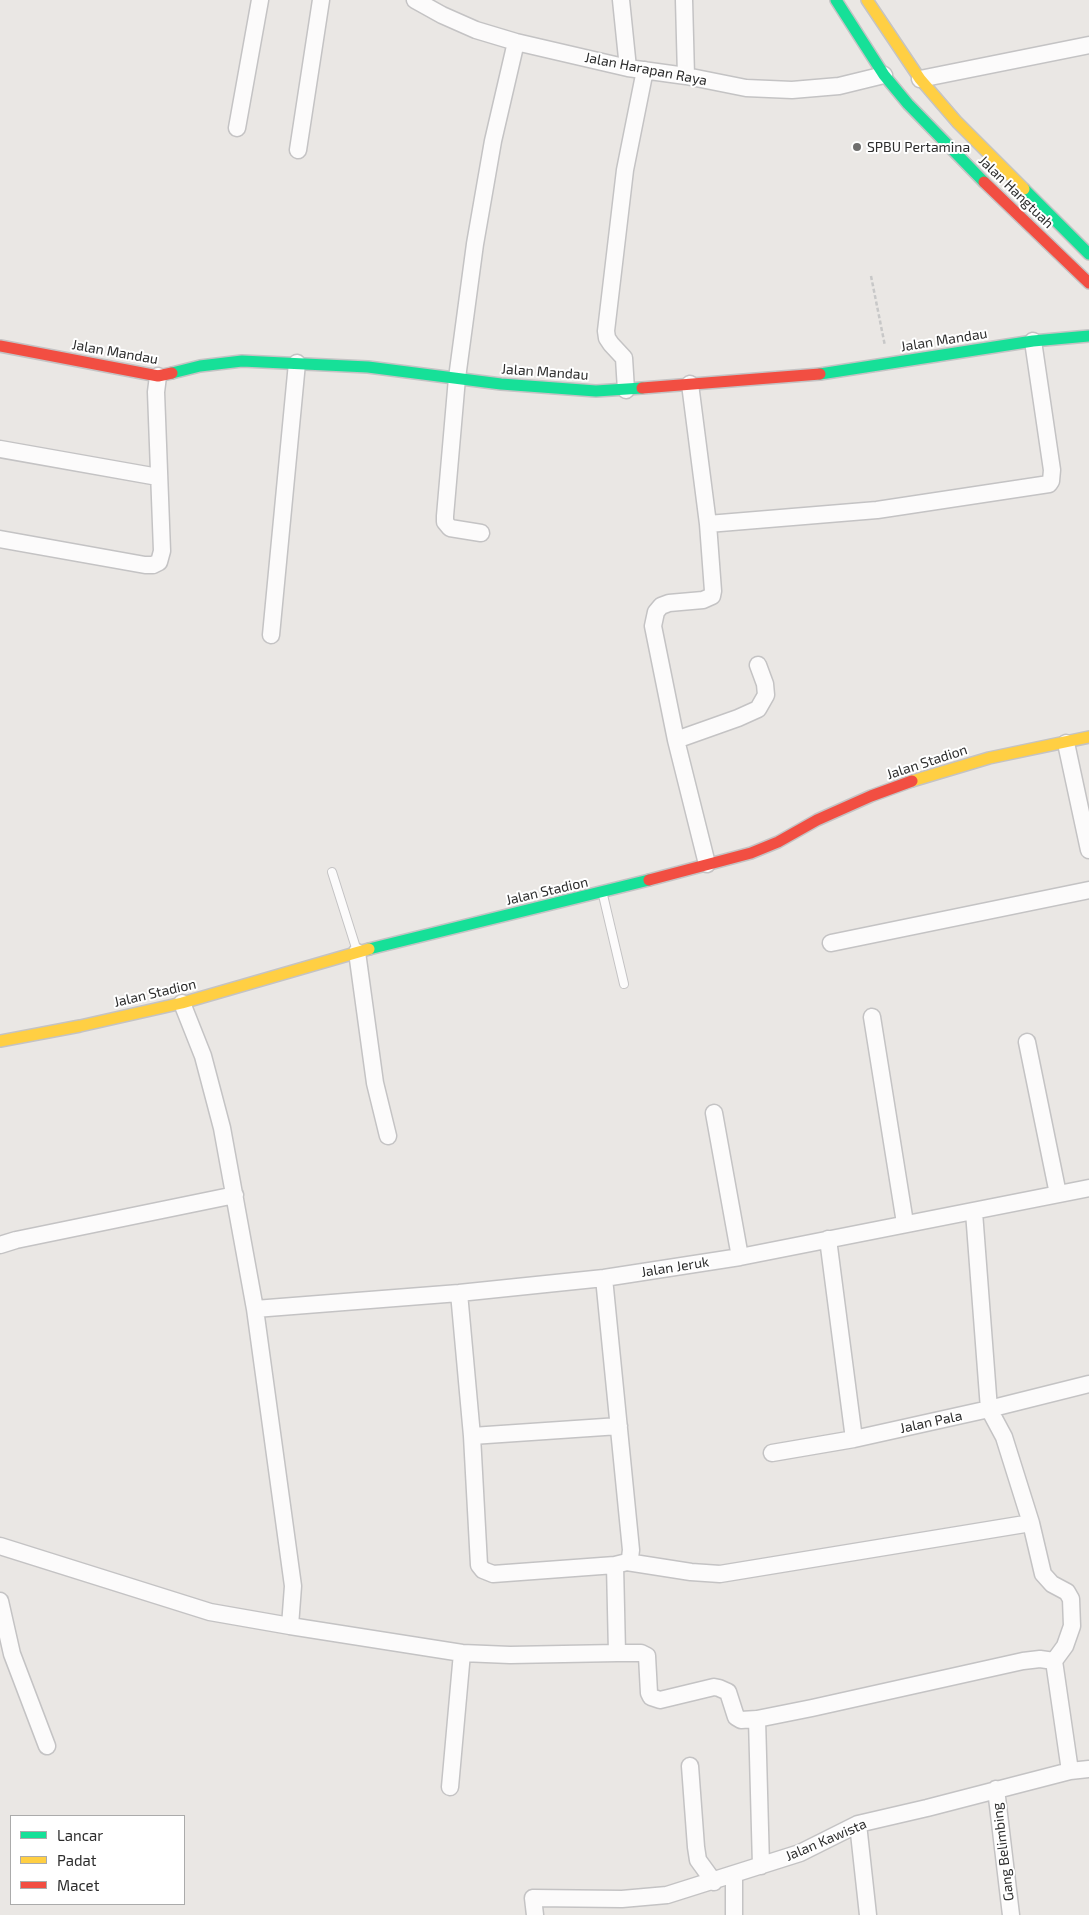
<!DOCTYPE html>
<style>
body{margin:0}
#map{position:relative;width:1089px;height:1915px;overflow:hidden;background:#eae7e4;font-family:"Exo 2",sans-serif}
canvas{display:block}
.legend{position:absolute;left:10px;top:1815px;width:175px;height:90px;box-sizing:border-box;background:#fff;border:1px solid #ababab;margin:0;padding:6px 9px;list-style:none;font-size:15px;color:#2d2d2d}
.legend li{display:flex;align-items:center;gap:10px;height:25px}
.legend b{width:25px;border:1px solid #ababab}
</style>
<div id="map">
<canvas width="1089" height="1915"></canvas>
<ul class="legend">
<li><b style="height:6px;background:#16e098"></b>Lancar</li>
<li><b style="height:6px;background:#ffcf43"></b>Padat</li>
<li><b style="height:6px;background:#f24e42"></b>Macet</li>
</ul>
</div>
<script>
const context = document.querySelector('canvas').getContext('2d');
context.lineJoin = 'round';
const toPath = rows => new Path2D(rows.map(r => 'M' + r).join(''));
function stroke(path, color, width, dash) { context.strokeStyle = color; context.lineWidth = width; context.lineCap = dash ? 'butt' : 'round'; context.setLineDash(dash || []); context.stroke(path); }
function drawText(font, color, halo, rows, align = 'center') {
  context.font = font + ' "Exo 2",sans-serif'; context.lineWidth = 4; context.setLineDash([]); context.textBaseline = 'middle'; context.strokeStyle = halo; context.fillStyle = color; for (const [text, x, y, turn = 0] of rows) {
    context.save(); context.translate(x, y); context.rotate((+turn || 0) * Math.PI / 180); context.textAlign = isNaN(turn) ? turn : align; if (halo) context.strokeText(text, 0, 0); context.fillText(text, 0, 0); context.restore();
  }
}
const path = toPath([
 [871,276,885,346]
]);
const lane = toPath([
 [332,872,357,951],
 [603,895,624,984]
]);
const street = toPath([
 [415,0,442,15,476,30,516,42,628,68,686,76,746,88,792,90,839,86,884,75],
 [621,0,628,68],
 [684,0,686,76],
 [920,79,1089,45],
 [237,128,260,0],
 [298,150,321,0],
 [690,384,708,524,713,591,712,596,703,600,669,603,661,606,656,612,653,626,676,740,707,864],
 [626,390,624,358,611,344,607,338,606,331,625,170,645,70],
 [0,449,158,477],
 [708,524,877,510,1049,484,1051,481,1052,470,1033,341],
 [481,533,450,528,445,522,445,516,457,378,475,244,493,141,516,42],
 [0,539,145,565,153,565,159,562,162,551,156,392,158,376],
 [271,635,297,363],
 [676,740,738,718,758,709,766,695,765,684,758,665],
 [1066,743,1089,850],
 [831,943,1089,890],
 [357,952,375,1083,388,1136],
 [872,1017,905,1223],
 [1027,1042,1058,1194],
 [714,1113,740,1257],
 [974,1212,989,1409,1004,1437,1031,1523,1043,1574,1052,1584,1067,1592,1071,1599,1072,1626,1065,1646,1054,1661,1070,1771],
 [828,1239,854,1439],
 [0,1245,16,1240,235,1195],
 [459,1293,472,1436,479,1565,483,1570,493,1574,615,1565,627,1562,630,1558,631,1550,604,1278],
 [255,1309,459,1293,604,1278,740,1257,1089,1188],
 [472,1436,619,1426],
 [772,1453,854,1439,989,1409,1089,1384],
 [0,1546,210,1612,290,1626,293,1586,255,1309,222,1128,203,1056,182,1003],
 [627,1562,691,1572,720,1574,1031,1523],
 [615,1565,617,1653,641,1653,647,1656,649,1693,651,1697,660,1700,714,1687,719,1688,728,1692,736,1717,741,1720,757,1719,812,1708,1023,1661,1040,1659,1054,1661],
 [0,1601,12,1654,47,1746],
 [290,1626,462,1653,510,1655,617,1653],
 [757,1719,761,1866],
 [690,1766,696,1847,698,1860,714,1882],
 [450,1787,462,1653],
 [996,1789,1011,1915],
 [858,1824,868,1915],
 [535,1915,533,1898,622,1899,667,1895,800,1853,858,1824,927,1808,1070,1771,1089,1769],
 [734,1915,734,1875]
]);
const fast = toPath([
 [836,0,884,75,908,104,984,182],
 [1024,189,1089,254],
 [172,373,200,366,242,361,368,367,501,384,596,391,642,388],
 [820,374,1033,341,1089,336],
 [369,949,649,880]
]);
const slow = toPath([
 [867,0,920,79,957,122,1024,189],
 [912,781,989,758,1089,737],
 [0,1041,80,1026,182,1003,369,949]
]);
const jam = toPath([
 [984,182,1089,283],
 [0,346,158,376,172,373],
 [642,388,820,374],
 [649,880,751,853,778,842,817,820,871,796,912,781]
]);
const markers = [
 [857,147,5,"#6f6e6d"]
];
const streetNames = [
 ["Jalan Harapan Raya",646,69,11],
 ["Jalan Hangtuah",1016,192,44],
 ["Jalan Mandau",944,340,-9],
 ["Jalan Mandau",115,352,10],
 ["Jalan Mandau",545,372,4],
 ["Jalan Stadion",927,762,-18],
 ["Jalan Stadion",547,891,-13],
 ["Jalan Stadion",155,993,-13],
 ["Jalan Jeruk",675,1267,-9],
 ["Jalan Pala",931,1422,-12],
 ["Jalan Kawista",826,1840,-23],
 ["Gang Belimbing",1003,1852,-97]
];
const poiNames = [
 ["SPBU Pertamina",867,147]
];
stroke(lane, '#c4c3c4', 10);
stroke(street, '#c4c3c4', 19);
stroke(fast, '#c4c3c4', 14);
stroke(slow, '#c4c3c4', 14);
stroke(jam, '#c4c3c4', 14);
stroke(path, '#c8c8c8', 2.5, [4, 2.5]);
stroke(lane, '#fcfbfb', 8);
stroke(street, '#fcfbfb', 16);
stroke(fast, '#16e098', 11);
stroke(slow, '#ffcf43', 11);
stroke(jam, '#f24e42', 11);
for (const [x, y, r, color] of markers) { const dot = new Path2D(); dot.arc(x, y, r, 0, 2 * Math.PI); context.fillStyle = color; context.fill(dot); stroke(dot, '#fff', 2); }
drawText('14px', '#2d2d2d', '#fff', streetNames);
drawText('14px', '#2d2d2d', '#fff', poiNames, 'left');
</script>
